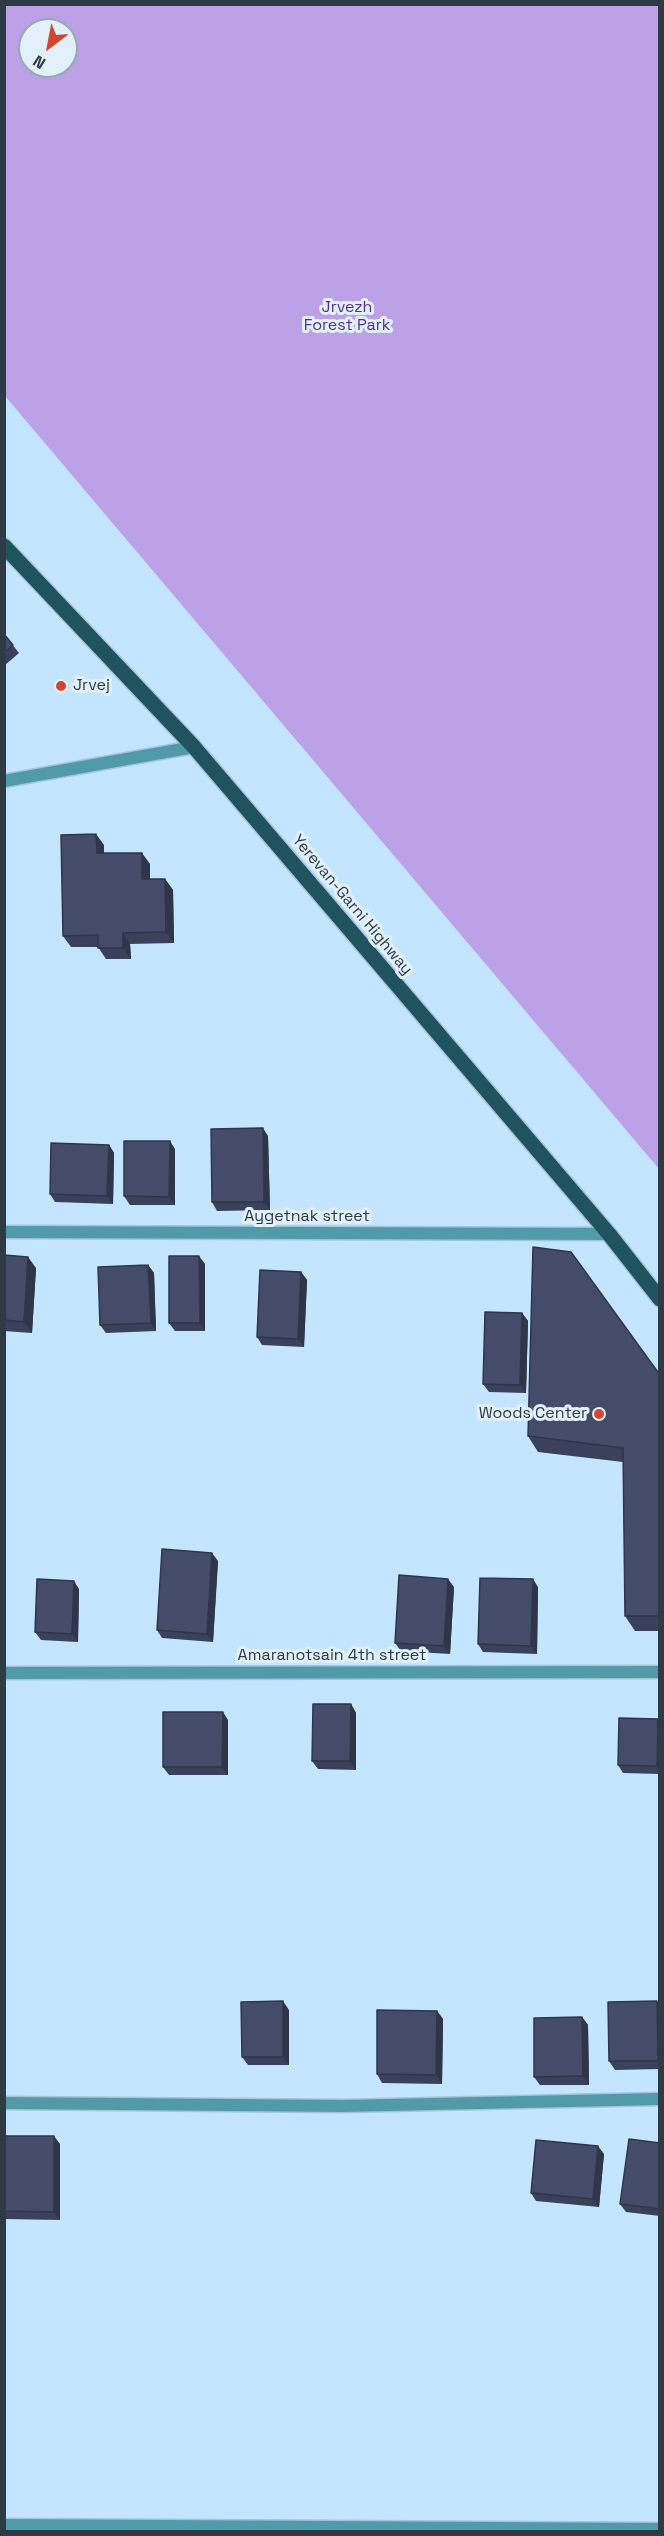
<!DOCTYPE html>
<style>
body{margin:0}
#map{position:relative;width:664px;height:2536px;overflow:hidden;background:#c4e5ff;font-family:"Space Grotesk",sans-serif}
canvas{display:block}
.frame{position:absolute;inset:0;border:6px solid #2e3b45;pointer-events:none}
.north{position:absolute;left:18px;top:18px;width:60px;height:60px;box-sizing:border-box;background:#e2f0fa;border:2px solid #9aa8b2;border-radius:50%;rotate:212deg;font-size:16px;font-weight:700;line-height:24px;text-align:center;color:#2e3b45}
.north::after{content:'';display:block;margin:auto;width:21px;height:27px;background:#d2472d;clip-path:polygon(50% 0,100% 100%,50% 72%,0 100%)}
</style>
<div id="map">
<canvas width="664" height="2536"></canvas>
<div class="frame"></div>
<div class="north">N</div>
</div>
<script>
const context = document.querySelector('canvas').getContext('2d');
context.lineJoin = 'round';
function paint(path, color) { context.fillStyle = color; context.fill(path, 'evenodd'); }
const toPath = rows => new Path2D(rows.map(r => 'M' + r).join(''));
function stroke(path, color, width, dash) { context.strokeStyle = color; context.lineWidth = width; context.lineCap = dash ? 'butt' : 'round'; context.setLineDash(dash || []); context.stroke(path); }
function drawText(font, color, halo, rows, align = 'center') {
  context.font = font + ' "Space Grotesk",sans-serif'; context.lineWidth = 6; context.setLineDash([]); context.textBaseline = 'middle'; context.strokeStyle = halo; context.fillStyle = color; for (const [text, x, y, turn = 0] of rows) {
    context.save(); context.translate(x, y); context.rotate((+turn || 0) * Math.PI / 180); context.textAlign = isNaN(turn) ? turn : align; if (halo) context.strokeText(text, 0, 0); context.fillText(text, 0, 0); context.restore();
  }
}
const green = toPath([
 [4,5,659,5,659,1169,5,396],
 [30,30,66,30,66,66,30,66]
]);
const minor = toPath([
 [4,781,194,747],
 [4,1232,609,1234],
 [4,1673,660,1672],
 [4,2103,343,2106,660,2099],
 [4,2525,660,2529]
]);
const primary = toPath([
 [4,546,194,747,609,1234,660,1299]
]);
const wall = toPath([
 [4,634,19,653,4,666],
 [104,845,104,853,150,864,150,879,165,879,173,890,174,943,130,944,131,959,106,959,98,947,71,947,63,936],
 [268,1136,270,1210,217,1211,212,1202],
 [109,1145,114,1153,113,1204,55,1202,50,1194],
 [175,1149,175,1205,130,1205,124,1196],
 [4,1255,36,1268,32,1333,4,1331],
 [205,1264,205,1331,175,1331,169,1323],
 [148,1265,154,1273,156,1331,106,1333,100,1325],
 [301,1272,307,1280,304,1347,262,1345,257,1337],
 [522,1313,528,1321,526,1393,489,1392,483,1384],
 [660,1375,660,1631,635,1631,625,1616,623,1462,538,1452,528,1436],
 [218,1561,213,1642,162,1638,157,1630],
 [454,1587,450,1654,401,1651,395,1643],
 [538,1587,537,1654,483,1652,478,1644],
 [79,1589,78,1642,41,1640,35,1632],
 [351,1704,356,1713,356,1770,318,1769,312,1761],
 [658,1719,660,1721,660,1774,623,1773,618,1765],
 [228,1720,228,1775,169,1775,163,1767],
 [657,2001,660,2005,660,2069,615,2070,609,2061],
 [289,2010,289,2065,248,2065,242,2057],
 [437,2011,443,2019,442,2084,382,2083,377,2074],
 [582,2017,588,2025,589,2085,540,2085,534,2077],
 [4,2136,60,2144,60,2220,4,2219],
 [660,2143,660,2216,626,2212,620,2204],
 [604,2154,599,2207,536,2201,531,2193]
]);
const shadedWall = toPath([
 [96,834,104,845,104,864,97,853],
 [142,853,150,864,150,890,142,879],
 [165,879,173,890,174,943,166,932],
 [123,933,130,944,131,959,123,948],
 [263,1128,268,1136,270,1210,264,1202],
 [170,1141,175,1149,175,1205,169,1197],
 [109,1145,114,1153,113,1204,107,1196],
 [199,1256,205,1264,205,1331,200,1323],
 [28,1257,36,1268,32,1333,24,1322],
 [148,1265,154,1273,156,1331,151,1323],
 [301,1272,307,1280,304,1347,298,1339],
 [522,1313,528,1321,526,1393,520,1385],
 [212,1553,218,1561,213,1642,207,1634],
 [448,1579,454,1587,450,1654,444,1646],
 [533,1579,538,1587,537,1654,531,1646],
 [74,1581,79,1589,78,1642,72,1634],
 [351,1704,356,1713,356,1770,350,1761],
 [223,1712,228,1720,228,1775,222,1767],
 [658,1719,660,1721,660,1770,657,1766],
 [283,2001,289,2010,289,2065,283,2057],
 [657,2001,660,2005,660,2063,658,2061],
 [437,2011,443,2019,442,2084,436,2075],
 [582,2017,588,2025,589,2085,583,2076],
 [54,2136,60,2144,60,2220,54,2212],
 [598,2146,604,2154,599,2207,593,2199]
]);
const building = toPath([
 [4,634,13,645,4,653,4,634],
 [96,834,97,853,142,853,142,879,165,879,166,932,123,933,123,948,98,948,98,935,63,936,61,835,96,834],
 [263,1128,264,1202,212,1202,211,1129,263,1128],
 [124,1141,170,1141,169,1197,124,1196,124,1141],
 [51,1143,109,1145,107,1196,50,1194,51,1143],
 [533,1247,571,1252,660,1375,660,1616,625,1616,623,1448,528,1436,533,1247],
 [4,1255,28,1257,24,1322,4,1320,4,1255],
 [169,1256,199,1256,200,1323,169,1323,169,1256],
 [148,1265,151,1323,100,1325,98,1267,148,1265],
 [260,1270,301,1272,298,1339,257,1337,260,1270],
 [485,1312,522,1313,520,1385,483,1384,485,1312],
 [162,1549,212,1553,207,1634,157,1630,162,1549],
 [399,1575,448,1579,444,1646,395,1643,399,1575],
 [480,1578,533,1579,531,1646,478,1644,480,1578],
 [37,1579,74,1581,72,1634,35,1632,37,1579],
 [313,1704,351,1704,350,1761,312,1761,313,1704],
 [163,1712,223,1712,222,1767,163,1767,163,1712],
 [619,1718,658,1719,657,1766,618,1765,619,1718],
 [283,2001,283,2057,242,2057,241,2002,283,2001],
 [657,2001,658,2061,609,2061,608,2002,657,2001],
 [377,2010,437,2011,436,2075,377,2074,377,2010],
 [582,2017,583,2076,534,2077,534,2018,582,2017],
 [4,2136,54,2136,54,2212,4,2211,4,2136],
 [629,2139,660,2143,660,2209,620,2204,629,2139],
 [536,2140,598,2146,593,2199,531,2193,536,2140]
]);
const markers = [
 [61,686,6,"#d2472d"],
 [599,1414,6,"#d2472d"]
];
const parkNames = [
 ["Jrvezh",347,308],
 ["Forest Park",347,326]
];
const poiNames = [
 ["Jrvej",73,686],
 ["Woods Center",587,1414,"right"]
];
const streetNames = [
 ["Yerevan-Garni Highway",352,905,50],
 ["Aygetnak street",307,1217],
 ["Amaranotsain 4th street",332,1656]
];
paint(green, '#bda1e7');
stroke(minor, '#a6c3da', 15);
stroke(primary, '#a6c3da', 18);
stroke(minor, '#519ba9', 12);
stroke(primary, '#1f545e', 15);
paint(wall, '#3a415a');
paint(shadedWall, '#30354a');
paint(building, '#444c69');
stroke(building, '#30354a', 1.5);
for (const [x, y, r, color] of markers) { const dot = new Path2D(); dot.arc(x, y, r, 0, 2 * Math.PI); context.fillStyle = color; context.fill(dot); stroke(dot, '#e2f0fa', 2); }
drawText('16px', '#562e84', '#e2f0fa', parkNames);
drawText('16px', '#2e3b45', '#e2f0fa', poiNames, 'left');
drawText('16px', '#2e3b45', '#e2f0fa', streetNames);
</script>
